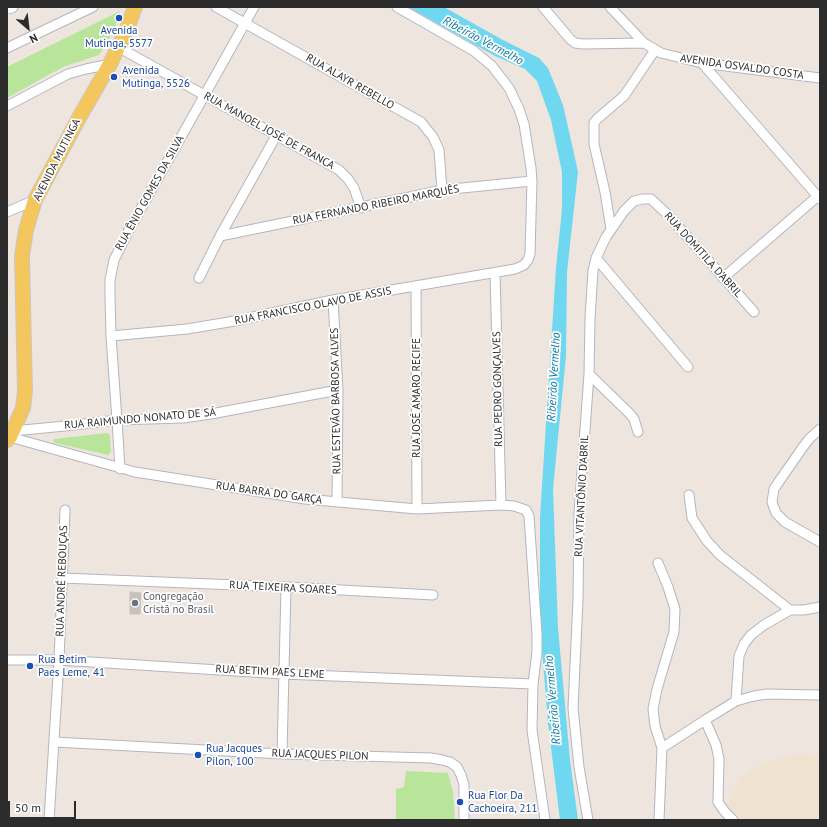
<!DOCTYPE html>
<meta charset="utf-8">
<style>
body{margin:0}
#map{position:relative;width:827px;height:827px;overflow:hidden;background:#eee6de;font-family:"PT Sans",sans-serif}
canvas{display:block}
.frame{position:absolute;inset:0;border:8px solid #2c2c2c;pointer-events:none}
.north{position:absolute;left:8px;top:8px;width:40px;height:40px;-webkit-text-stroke:3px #fff;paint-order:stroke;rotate:152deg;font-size:11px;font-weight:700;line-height:16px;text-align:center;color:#2c2c2c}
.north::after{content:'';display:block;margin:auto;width:14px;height:18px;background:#2c2c2c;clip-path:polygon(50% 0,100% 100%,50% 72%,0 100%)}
.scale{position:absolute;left:8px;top:801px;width:68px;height:18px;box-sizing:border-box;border:2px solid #2c2c2c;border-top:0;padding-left:5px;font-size:12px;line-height:14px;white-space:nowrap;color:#2c2c2c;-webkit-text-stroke:3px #fff;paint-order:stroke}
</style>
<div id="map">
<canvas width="827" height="827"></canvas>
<div class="frame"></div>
<div class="north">N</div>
<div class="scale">50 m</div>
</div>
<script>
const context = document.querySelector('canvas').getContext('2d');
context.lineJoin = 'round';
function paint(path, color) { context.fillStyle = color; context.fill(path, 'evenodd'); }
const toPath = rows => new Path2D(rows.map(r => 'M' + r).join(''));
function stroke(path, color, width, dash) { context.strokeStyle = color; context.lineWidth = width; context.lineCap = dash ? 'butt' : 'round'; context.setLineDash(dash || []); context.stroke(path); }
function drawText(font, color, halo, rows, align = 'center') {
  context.font = font + ' "PT Sans",sans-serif'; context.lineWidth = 3.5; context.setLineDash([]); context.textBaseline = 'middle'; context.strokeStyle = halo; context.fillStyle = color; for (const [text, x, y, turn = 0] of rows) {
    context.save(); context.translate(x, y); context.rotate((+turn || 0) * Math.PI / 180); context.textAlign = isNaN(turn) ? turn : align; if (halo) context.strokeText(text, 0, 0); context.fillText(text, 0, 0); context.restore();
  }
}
const education = toPath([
 [799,754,820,757,820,820,745,820,727,807,740,777,767,762]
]);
const green = toPath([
 [120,11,114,31,99,55,63,67,7,98,7,67],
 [107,433,110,435,111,452,108,455,55,443,53,441,54,439],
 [406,771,448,773,453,792,455,820,396,820,396,789,404,787]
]);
const water = toPath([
 [408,7,444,7,501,39,539,58,548,68,563,105,573,149,578,172,567,272,566,356,553,489,558,628,570,760,578,820,560,820,548,723,540,626,540,517,556,268,562,209,562,172,551,120,537,81,525,69,495,56]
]);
const building = toPath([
 [130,592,141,593,140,614,130,614,130,592]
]);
const minor = toPath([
 [216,7,421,122,433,137,439,150,442,190],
 [543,7,570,39,575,43,583,44,644,43],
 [610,7,644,43,661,53,702,63,820,78],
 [118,47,339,170,348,179,354,188,361,208],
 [7,48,93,7],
 [702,63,820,199],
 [7,106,68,74,86,69,110,64],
 [7,212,35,200],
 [611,229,605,192,594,144,594,123,597,119,624,96,655,50],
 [220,236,410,197,442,190,532,181],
 [596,258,688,367],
 [495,273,501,505],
 [199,278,220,236,276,136],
 [723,278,818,196],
 [416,286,417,509],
 [333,300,338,390,337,502],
 [111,336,187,329,229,322,333,300,515,269,524,265,528,260,530,254,532,181,531,168,524,124,519,109,509,88,492,66,474,51,397,7],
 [589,374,630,414,634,419,638,432],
 [820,429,810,438,803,447,780,480,774,489,772,502,776,513,785,522,820,542],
 [13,431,65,426,117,420,183,418,211,414,338,390],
 [10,437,135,472,305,499,417,509,501,505,514,506,526,510,529,516,537,634,537,652,533,684,532,730,545,820],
 [120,469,117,420,111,336,110,297,110,280,114,260,130,228,254,7],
 [689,495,692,518,707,541,720,555,790,610],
 [658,563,668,587,675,609,674,632,657,689,653,709,655,726,662,748,659,820],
 [62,578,286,587,433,595],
 [7,660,59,660,283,674,533,684],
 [736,701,739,656,744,644,751,635,764,625,790,610,804,610,820,607],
 [705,720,716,745,719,759,718,802,725,812,733,820],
 [54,742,282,754,431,758,442,760,450,762,457,767,461,775,464,785,464,820],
 [662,748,705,720,736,701,754,696,767,694,820,695],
 [282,754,286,587],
 [49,820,59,660,65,510],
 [588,820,579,767,573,708,578,600,579,513,589,374,590,318,593,271,596,258,606,237,624,211,634,201,643,199,651,199,668,215,754,312]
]);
const tertiary = toPath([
 [7,8,12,7]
]);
const primary = toPath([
 [7,440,10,437,23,408,25,391,22,256,26,230,35,200,80,116,110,64,127,29,135,7]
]);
const markers = [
 [119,18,4,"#1a4fb4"],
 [114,77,4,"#1a4fb4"],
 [135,603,4,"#6b7280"],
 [30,666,4,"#1a4fb4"],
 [198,755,4,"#1a4fb4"],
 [460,802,4,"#1a4fb4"]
];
const transitNames = [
 ["Avenida",119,31,"center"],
 ["Mutinga, 5577",119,44,"center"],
 ["Avenida",122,71],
 ["Mutinga, 5526",122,84],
 ["Rua Betim",38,660],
 ["Paes Leme, 41",38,673],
 ["Rua Jacques",206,749],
 ["Pilon, 100",206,762],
 ["Rua Flor Da",468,796],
 ["Cachoeira, 211",468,809]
];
const streetNames = [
 ["AVENIDA OSVALDO COSTA",742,67,8],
 ["RUA ALAYR REBELLO",350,82,30],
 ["RUA MANOEL JOSÉ DE FRANCA",269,131,29],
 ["AVENIDA MUTINGA",57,160,-63],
 ["RUA ÊNIO GOMES DA SILVA",150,193,-61],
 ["RUA FERNANDO RIBEIRO MARQUÊS",376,205,-11],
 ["RUA DOMITILA D'ABRIL",703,255,48],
 ["RUA FRANCISCO OLAVO DE ASSIS",313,306,-11],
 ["RUA PEDRO GONÇALVES",498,389,-91],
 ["RUA JOSÉ AMARO RECIFE",417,398,-90],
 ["RUA ESTEVÃO BARBOSA ALVES",336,401,-91],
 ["RUA RAIMUNDO NONATO DE SÁ",140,419,-5],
 ["RUA BARRA DO GARÇA",269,493,8],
 ["RUA VITANTÔNIO D'ABRIL",582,496,-87],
 ["RUA ANDRÉ REBOUÇAS",62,581,-88],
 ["RUA TEIXEIRA SOARES",283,588,3],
 ["RUA BETIM PAES LEME",270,672,3],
 ["RUA JACQUES PILON",320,755,2]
];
const worshipNames = [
 ["Congregação",143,597],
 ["Cristã no Brasil",143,610]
];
const waterNames = [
 ["Ribeirão Vermelho",483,41,28],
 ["Ribeirão Vermelho",554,377,-87],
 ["Ribeirão Vermelho",553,700,-95]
];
paint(education, '#efe2ce');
paint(green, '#b9e59a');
paint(water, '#70d7f1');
paint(building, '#c6c1ba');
stroke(building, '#cac2b8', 1);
stroke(minor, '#b2b6c0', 11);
stroke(tertiary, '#b2b6c0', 13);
stroke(primary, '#c8c8c8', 16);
stroke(minor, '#fff', 9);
stroke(tertiary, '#fff', 11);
stroke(primary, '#f3c75e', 14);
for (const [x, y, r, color] of markers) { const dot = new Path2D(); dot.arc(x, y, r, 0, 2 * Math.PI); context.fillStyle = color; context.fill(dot); stroke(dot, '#fff', 1.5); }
drawText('11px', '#164399', '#fff', transitNames, 'left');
drawText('11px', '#2c2c2c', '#fff', streetNames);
drawText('11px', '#5b616d', '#fff', worshipNames, 'left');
drawText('italic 12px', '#0b77a1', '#fff', waterNames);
</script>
